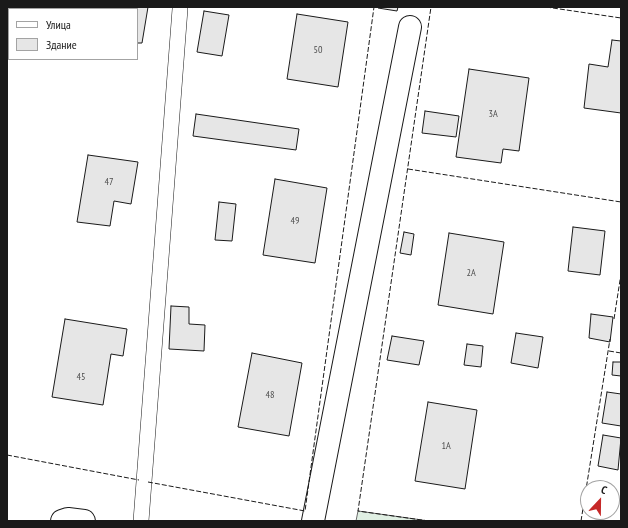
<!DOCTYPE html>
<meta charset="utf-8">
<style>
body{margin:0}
#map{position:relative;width:628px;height:528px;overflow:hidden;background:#fff;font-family:"PT Sans Narrow",sans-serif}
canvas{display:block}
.frame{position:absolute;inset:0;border:8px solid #1a1a1a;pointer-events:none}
.legend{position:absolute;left:8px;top:8px;width:130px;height:52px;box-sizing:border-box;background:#fff;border:1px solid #a3a3a3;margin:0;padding:5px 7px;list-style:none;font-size:12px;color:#1a1a1a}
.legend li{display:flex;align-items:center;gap:8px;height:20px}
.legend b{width:20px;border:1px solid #a3a3a3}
.north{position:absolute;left:580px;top:480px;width:40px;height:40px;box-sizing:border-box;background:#fff;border:1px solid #a3a3a3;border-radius:50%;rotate:22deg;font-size:11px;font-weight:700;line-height:16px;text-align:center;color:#1a1a1a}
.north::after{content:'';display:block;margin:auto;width:14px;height:18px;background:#c62828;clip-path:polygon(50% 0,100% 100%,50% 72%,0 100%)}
</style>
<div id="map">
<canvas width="628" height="528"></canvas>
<div class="frame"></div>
<ul class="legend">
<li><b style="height:5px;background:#fff"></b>Улица</li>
<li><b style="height:11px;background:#e6e6e6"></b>Здание</li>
</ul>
<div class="north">С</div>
</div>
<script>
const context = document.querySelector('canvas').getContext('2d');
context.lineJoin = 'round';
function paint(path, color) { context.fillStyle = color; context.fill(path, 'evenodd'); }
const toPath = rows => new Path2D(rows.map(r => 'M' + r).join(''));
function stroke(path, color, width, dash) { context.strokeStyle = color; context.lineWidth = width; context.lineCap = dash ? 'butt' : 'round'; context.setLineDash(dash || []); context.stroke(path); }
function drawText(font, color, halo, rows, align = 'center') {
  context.font = font + ' "PT Sans Narrow",sans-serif'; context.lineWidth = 3; context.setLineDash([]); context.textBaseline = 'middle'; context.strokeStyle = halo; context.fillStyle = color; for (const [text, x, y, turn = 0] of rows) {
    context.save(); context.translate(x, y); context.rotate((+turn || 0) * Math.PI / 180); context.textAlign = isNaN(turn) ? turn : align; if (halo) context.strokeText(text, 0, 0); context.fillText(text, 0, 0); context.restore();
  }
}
const green = toPath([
 [358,511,429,521,356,521,358,511]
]);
const building = toPath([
 [106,7,148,7,142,43,137,43,137,9,106,9,106,7],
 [378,7,398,7,397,11,378,8,378,7],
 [204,11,229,15,222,56,197,52,204,11],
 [297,14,348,22,338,87,287,79,297,14],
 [612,40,621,41,621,113,584,108,589,64,608,67,612,40],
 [469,69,529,78,519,151,503,149,501,163,456,157,469,69],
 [425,111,459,116,456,137,422,133,425,111],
 [196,114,299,129,296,150,193,136,196,114],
 [88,155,138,162,131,204,114,201,110,226,77,222,88,155],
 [275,179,327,188,315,263,263,255,275,179],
 [219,202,236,204,232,241,215,240,219,202],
 [573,227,605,231,600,275,568,271,573,227],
 [404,232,414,234,411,255,400,253,404,232],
 [449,233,504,242,493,314,438,305,449,233],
 [171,306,189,307,189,324,205,325,204,351,169,349,171,306],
 [591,314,613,317,610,342,589,338,591,314],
 [65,319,127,329,123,356,111,354,103,405,52,397,65,319],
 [516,333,543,337,538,368,511,363,516,333],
 [392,336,424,341,419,365,387,360,392,336],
 [467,344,483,346,481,367,464,365,467,344],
 [252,353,302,363,289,436,238,427,252,353],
 [613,362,621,362,621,376,612,375,613,362],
 [607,392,621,394,621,426,602,423,607,392],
 [428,402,477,410,465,489,415,481,428,402],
 [603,435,621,438,618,470,598,466,603,435]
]);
const lane = toPath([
 [141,521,180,9]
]);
const street = toPath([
 [62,521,68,519,84,521],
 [313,521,410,27]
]);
const fence = toPath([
 [546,7,621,18],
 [408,169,621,202],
 [614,319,621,274],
 [609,351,621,353],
 [7,455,139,480],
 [148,482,305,511,374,7],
 [429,521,358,511,431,7],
 [581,521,610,339]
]);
const numberNames = [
 ["50",318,50],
 ["3А",493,114],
 ["47",109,182],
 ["49",295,221],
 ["2А",471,273],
 ["45",81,377],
 ["48",270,395],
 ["1А",446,446]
];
paint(green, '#e0efe3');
stroke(green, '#6a6a6a', 1);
paint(building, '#e6e6e6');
stroke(building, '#1a1a1a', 1);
stroke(lane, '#1a1a1a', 16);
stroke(street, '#1a1a1a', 24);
stroke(lane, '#fff', 15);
stroke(street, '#fff', 22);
stroke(fence, '#1a1a1a', 1, [5, 2]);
drawText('10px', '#4d4d4d', null, numberNames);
</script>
